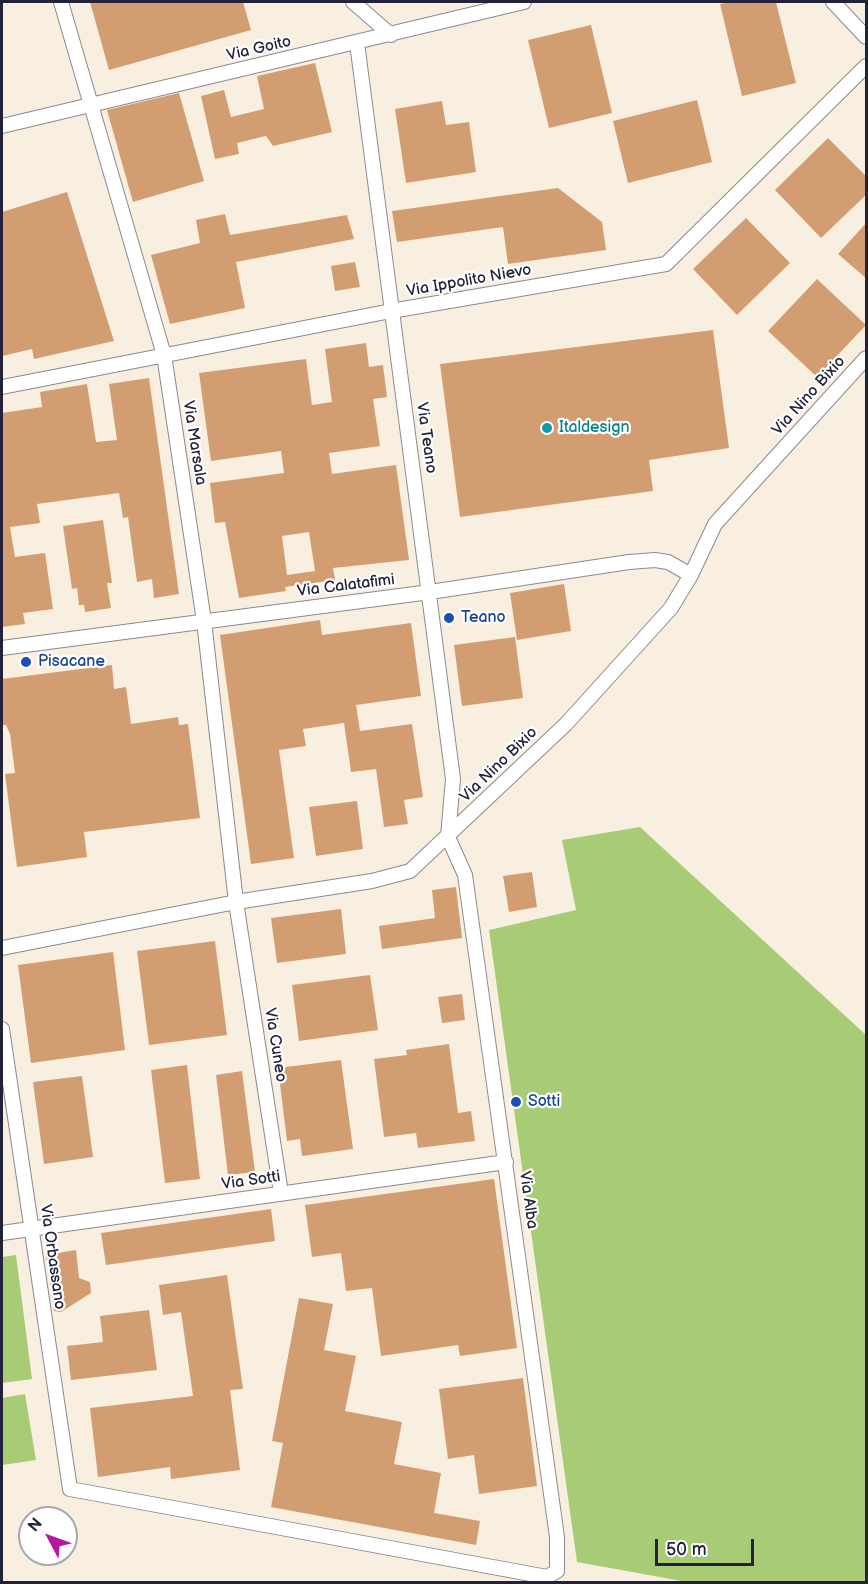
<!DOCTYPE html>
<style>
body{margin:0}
#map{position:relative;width:868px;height:1584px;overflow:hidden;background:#f9efe0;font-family:"Balsamiq Sans",sans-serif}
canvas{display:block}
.frame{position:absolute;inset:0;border:3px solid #22223b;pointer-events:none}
.north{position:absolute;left:18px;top:1506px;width:60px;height:60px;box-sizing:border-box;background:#fff;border:2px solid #a7a7b1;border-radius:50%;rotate:311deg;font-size:16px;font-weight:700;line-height:24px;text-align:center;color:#22223b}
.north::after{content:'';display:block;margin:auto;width:21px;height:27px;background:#b5179e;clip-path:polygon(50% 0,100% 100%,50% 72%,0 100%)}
.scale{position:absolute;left:655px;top:1539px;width:99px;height:27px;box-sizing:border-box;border:3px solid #22223b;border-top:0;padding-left:8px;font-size:18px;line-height:21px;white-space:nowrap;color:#22223b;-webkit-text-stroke:4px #fff;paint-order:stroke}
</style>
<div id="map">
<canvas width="868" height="1584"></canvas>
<div class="frame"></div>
<div class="north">N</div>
<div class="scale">50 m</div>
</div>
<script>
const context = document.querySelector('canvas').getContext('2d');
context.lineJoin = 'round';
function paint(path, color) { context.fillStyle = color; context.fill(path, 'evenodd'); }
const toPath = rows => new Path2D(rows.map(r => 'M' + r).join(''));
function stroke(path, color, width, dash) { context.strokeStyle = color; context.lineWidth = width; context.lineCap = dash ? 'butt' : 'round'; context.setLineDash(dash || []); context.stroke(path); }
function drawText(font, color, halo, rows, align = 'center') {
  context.font = font + ' "Balsamiq Sans",sans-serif'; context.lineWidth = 4.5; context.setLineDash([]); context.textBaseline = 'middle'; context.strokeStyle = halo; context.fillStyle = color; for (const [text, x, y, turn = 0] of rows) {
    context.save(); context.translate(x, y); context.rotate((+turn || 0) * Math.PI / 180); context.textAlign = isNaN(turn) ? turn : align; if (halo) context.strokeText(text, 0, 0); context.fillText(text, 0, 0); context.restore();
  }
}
const green = toPath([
 [640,827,866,1035,866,1582,687,1582,577,1562,489,930,576,910,562,840],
 [16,1255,32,1379,2,1383,2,1257],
 [25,1394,36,1460,2,1465,2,1398]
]);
const building = toPath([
 [90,2,243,2,251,30,109,70],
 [730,2,776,2,796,83,742,96,720,4],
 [591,25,612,113,549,128,528,40],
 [315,63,332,132,273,146,266,136,237,143,239,154,215,159,201,96,224,90,231,117,264,109,257,76],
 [179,93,204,181,133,202,107,110],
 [697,100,712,162,628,183,613,121],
 [442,101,446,125,469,122,476,172,406,183,395,109],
 [828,138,867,177,867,194,821,238,775,190],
 [558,188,602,222,606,250,508,264,503,227,397,242,392,211],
 [67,192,114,341,34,359,32,349,2,356,2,212],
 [225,214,230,235,347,215,354,239,236,262,245,308,170,324,151,255,200,243,196,220],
 [746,218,790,263,737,315,693,269],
 [867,222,867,279,838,254],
 [355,262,360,287,335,291,331,266],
 [817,279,866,325,817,377,768,331],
 [713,330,729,448,649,460,653,491,460,517,440,364],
 [366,343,369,367,383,365,387,397,373,399,380,446,329,453,332,474,396,465,409,560,333,568,335,580,285,587,286,591,239,598,225,522,215,523,210,483,284,473,281,451,211,461,199,373,306,359,312,405,332,402,325,349],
 [309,532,315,571,287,575,282,536],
 [149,378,179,594,154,598,152,579,137,582,128,517,123,518,119,493,37,504,40,523,10,527,15,557,45,553,53,609,23,613,25,624,2,627,2,413,42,407,40,392,87,384,96,442,117,440,109,384],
 [103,520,112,583,107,583,111,608,85,612,84,605,79,605,77,588,72,589,63,526],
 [564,584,571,631,517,640,510,593],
 [320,620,322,635,411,623,421,696,356,705,360,731,412,724,423,797,404,800,408,824,384,827,376,769,351,772,344,723,303,729,306,746,279,750,294,858,251,864,220,635],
 [515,637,523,698,462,706,454,645],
 [112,665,114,689,126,687,131,724,178,717,179,725,188,724,200,818,84,832,87,857,17,867,5,774,15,773,10,734,6,725,2,725,2,679],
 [357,801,363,849,316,856,309,807],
 [532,872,537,907,509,912,503,876],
 [456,887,462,938,382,949,379,926,435,918,432,890],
 [341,909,346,954,277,963,271,918],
 [215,941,227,1035,149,1045,137,951],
 [113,952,125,1050,31,1063,18,965],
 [370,975,378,1030,299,1041,292,985],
 [462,994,465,1020,442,1023,438,997],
 [449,1044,458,1113,471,1111,475,1141,418,1148,416,1133,384,1137,374,1059,407,1055,406,1050],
 [341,1060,353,1149,302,1156,300,1139,287,1141,278,1068],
 [187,1065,200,1179,165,1183,151,1070],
 [242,1071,255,1172,228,1175,216,1075],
 [82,1076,93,1157,44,1164,33,1082],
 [494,1179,517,1348,460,1356,458,1345,381,1356,372,1288,346,1291,341,1253,312,1257,305,1205],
 [271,1209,275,1241,106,1265,101,1233],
 [76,1250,79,1278,90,1282,91,1293,61,1312,54,1311,46,1255],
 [227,1275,243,1389,230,1390,240,1470,171,1479,170,1467,98,1477,90,1408,193,1396,181,1312,163,1315,159,1285],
 [299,1298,333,1304,324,1350,356,1356,345,1411,402,1422,394,1464,441,1473,434,1513,480,1521,476,1545,271,1507,283,1443,272,1441],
 [149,1310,157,1370,71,1380,67,1346,103,1342,100,1316],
 [523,1378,537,1486,479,1494,474,1455,448,1459,439,1389]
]);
const street = toPath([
 [61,2,164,355,204,621,236,902,281,1193],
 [353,2,391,35],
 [833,2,866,37],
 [2,126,524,2],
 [2,387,391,311,666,264,866,66],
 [2,648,430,592,629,562,655,560,668,562,691,575],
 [2,948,236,902,372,881,410,871,566,724,671,608,691,575,715,524,866,358],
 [2,1029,70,1489,547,1577,557,1571,557,1537,465,875,448,837,453,779,357,43],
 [2,1233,506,1162]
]);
const markers = [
 [547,428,6,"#0f9aa8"],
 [449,618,6,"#1a4fb4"],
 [26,662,6,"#1a4fb4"],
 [516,1102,6,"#1a4fb4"]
];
const streetNames = [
 ["Via Goito",259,49,-13],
 ["Via Ippolito Nievo",469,281,-10],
 ["Via Nino Bixio",809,396,-48],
 ["Via Teano",426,438,82],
 ["Via Marsala",194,443,81],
 ["Via Calatafimi",346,586,-7],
 ["Via Nino Bixio",499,765,-44],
 ["Via Cuneo",275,1045,81],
 ["Via Sotti",251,1181,-8],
 ["Via Alba",528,1200,82],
 ["Via Orbassano",52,1257,82]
];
const cultureNames = [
 ["Italdesign",559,428]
];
const transitNames = [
 ["Teano",461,618],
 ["Pisacane",38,662],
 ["Sotti",528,1102]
];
paint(green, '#a8cc76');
paint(building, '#d39d72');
stroke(street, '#8e888e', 16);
stroke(street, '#fff', 14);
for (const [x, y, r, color] of markers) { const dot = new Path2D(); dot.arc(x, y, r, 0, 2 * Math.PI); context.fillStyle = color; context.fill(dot); stroke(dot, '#fff', 2); }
drawText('16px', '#22223b', '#fff', streetNames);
drawText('16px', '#0d838f', '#fff', cultureNames, 'left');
drawText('16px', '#164399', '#fff', transitNames, 'left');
</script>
